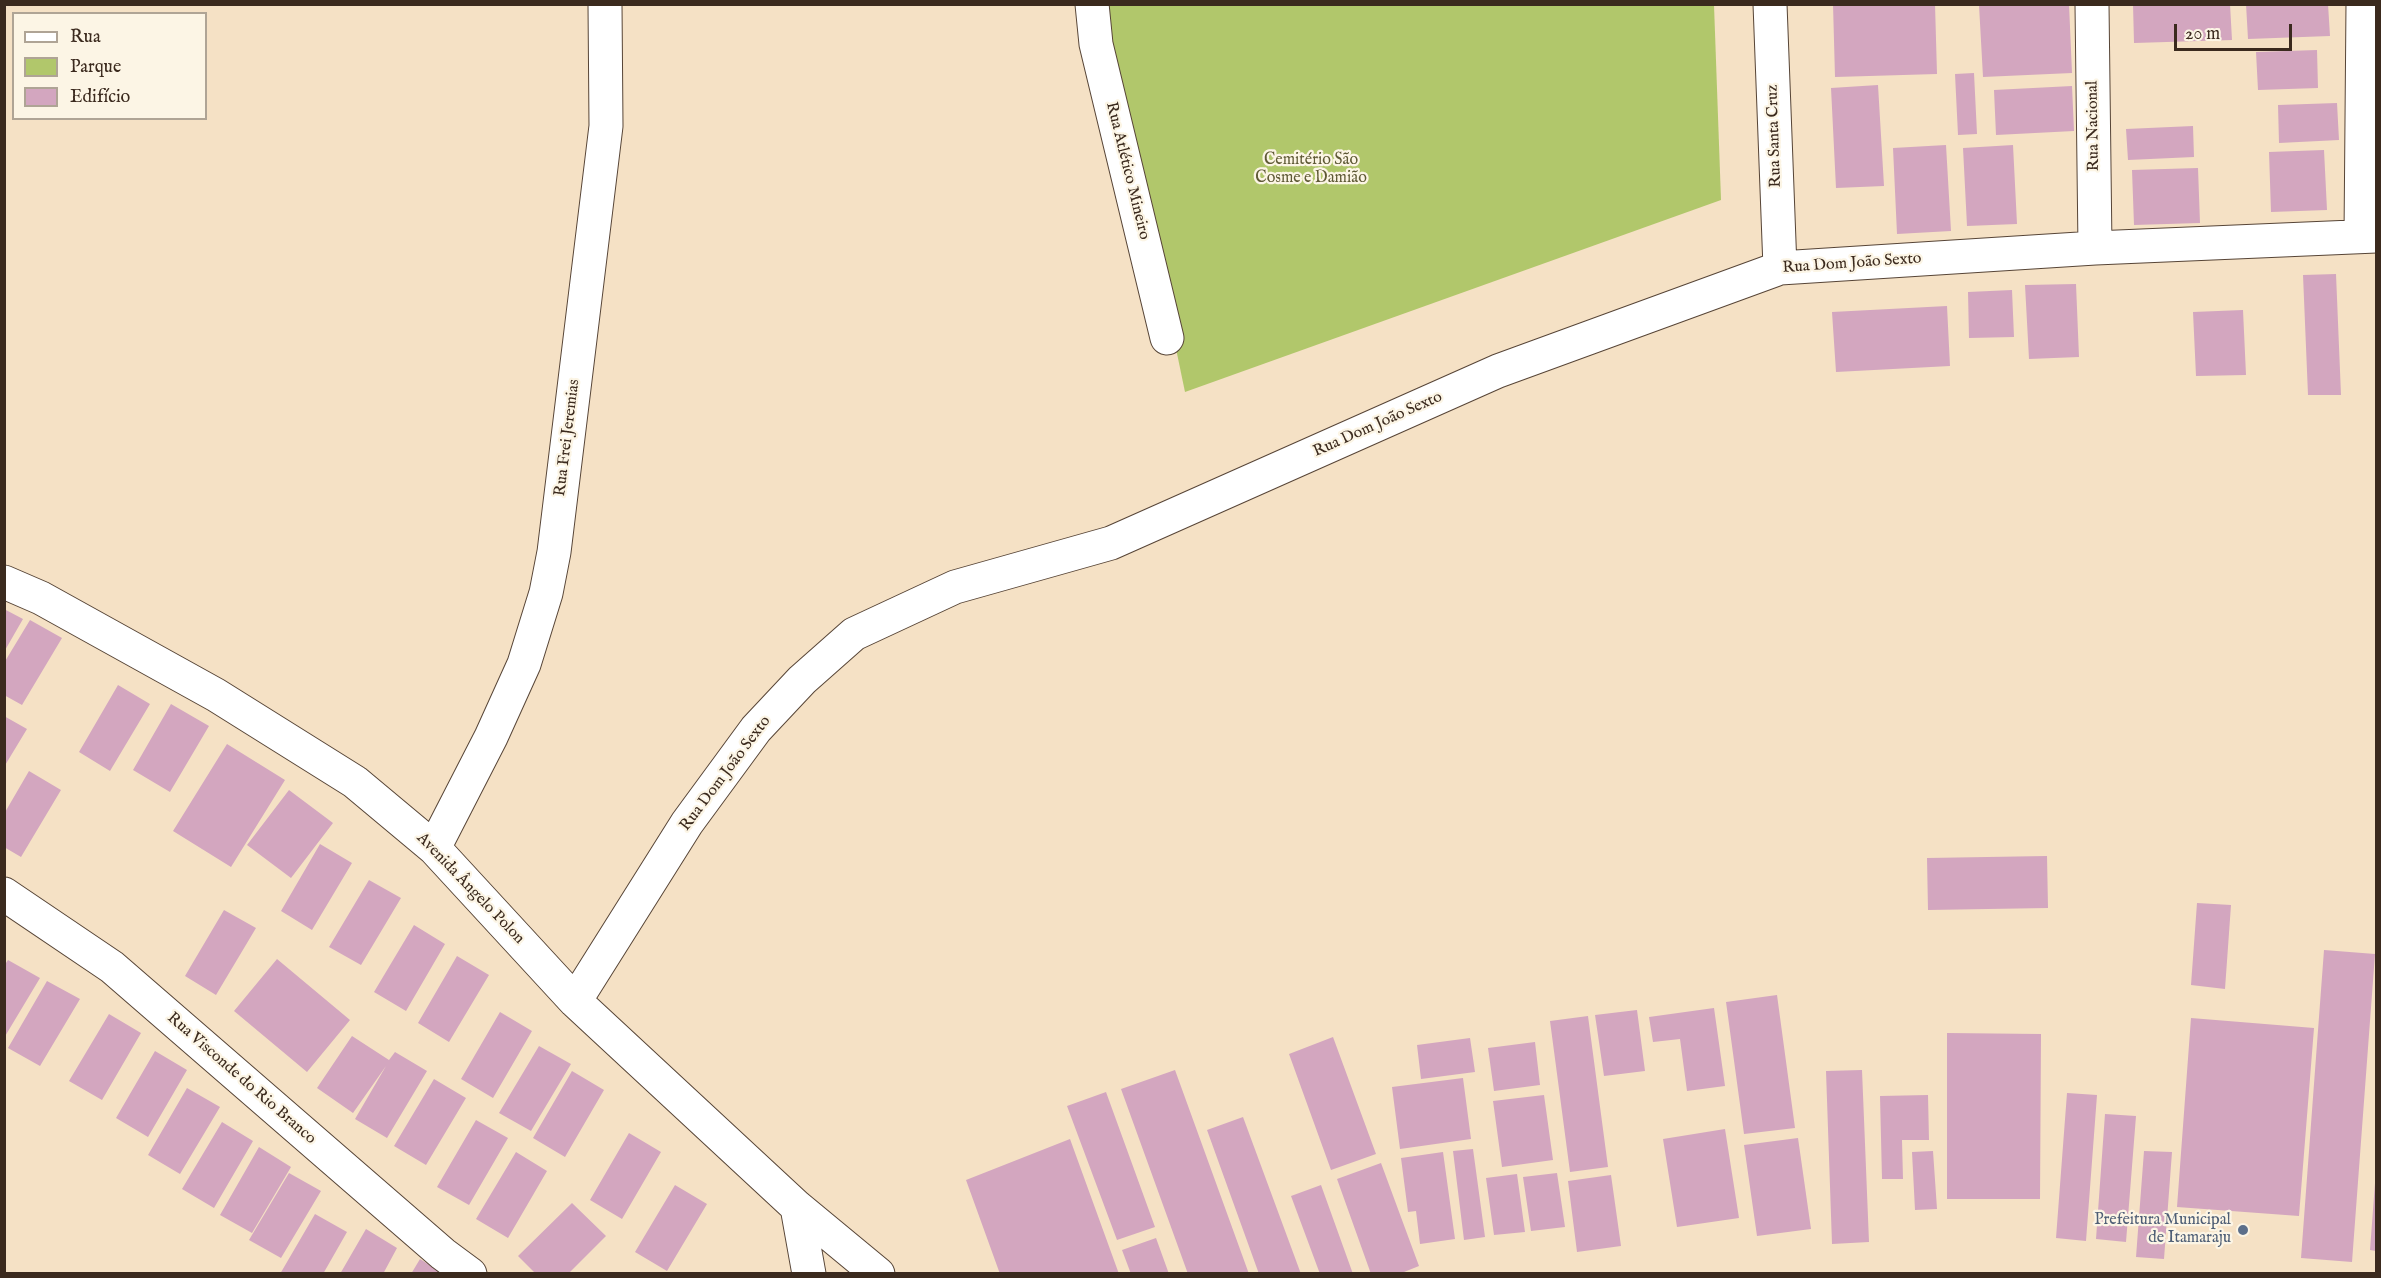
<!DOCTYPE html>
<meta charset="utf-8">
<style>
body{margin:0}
#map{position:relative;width:2381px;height:1278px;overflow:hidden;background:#f5e1c5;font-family:"IM FELL English",serif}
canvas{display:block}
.frame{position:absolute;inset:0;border:6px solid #3b2a1e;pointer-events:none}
.legend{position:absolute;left:12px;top:12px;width:195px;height:108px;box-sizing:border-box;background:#fcf5e5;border:2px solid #afa495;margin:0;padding:8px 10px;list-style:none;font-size:18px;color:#3b2a1e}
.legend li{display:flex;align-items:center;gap:12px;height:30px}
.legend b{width:30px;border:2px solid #afa495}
.scale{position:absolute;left:2174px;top:24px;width:118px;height:27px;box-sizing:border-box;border:3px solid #3b2a1e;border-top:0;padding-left:8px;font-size:18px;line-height:21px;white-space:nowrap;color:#3b2a1e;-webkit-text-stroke:4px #fcf5e5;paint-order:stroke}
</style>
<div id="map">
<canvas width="2381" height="1278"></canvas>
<div class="frame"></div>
<ul class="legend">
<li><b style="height:8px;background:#fff"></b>Rua</li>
<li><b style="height:16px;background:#b1c76b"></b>Parque</li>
<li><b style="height:16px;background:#d3a6bf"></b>Edifício</li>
</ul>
<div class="scale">20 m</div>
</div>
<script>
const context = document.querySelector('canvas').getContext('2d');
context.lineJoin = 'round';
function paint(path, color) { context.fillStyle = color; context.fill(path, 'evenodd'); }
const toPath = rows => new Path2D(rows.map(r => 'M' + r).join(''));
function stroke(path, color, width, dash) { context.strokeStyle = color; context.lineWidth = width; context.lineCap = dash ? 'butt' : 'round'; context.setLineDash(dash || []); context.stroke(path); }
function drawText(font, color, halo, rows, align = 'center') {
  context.font = font + ' "IM FELL English",serif'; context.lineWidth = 4.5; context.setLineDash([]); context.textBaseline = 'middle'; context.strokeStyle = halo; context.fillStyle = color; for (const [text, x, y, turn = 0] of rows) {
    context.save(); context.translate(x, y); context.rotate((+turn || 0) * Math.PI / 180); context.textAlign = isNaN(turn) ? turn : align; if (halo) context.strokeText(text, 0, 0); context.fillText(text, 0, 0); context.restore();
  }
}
const green = toPath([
 [1109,5,1714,5,1721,200,1185,392,1110,31]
]);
const building = toPath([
 [1833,4,1935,4,1937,74,1835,77],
 [2069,4,2072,73,1983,77,1979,5],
 [2133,4,2230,4,2232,40,2134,43],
 [2246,4,2328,4,2330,36,2248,39],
 [2317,50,2318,88,2258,90,2256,52],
 [1974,73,1977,134,1958,135,1955,74],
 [1878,85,1884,186,1836,188,1831,88],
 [2072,86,2074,131,1996,135,1994,90],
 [2337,103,2339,140,2279,143,2278,105],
 [2193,126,2194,157,2128,160,2126,129],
 [1946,145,1951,231,1897,234,1893,148],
 [2013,145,2017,224,1967,226,1963,148],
 [2324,150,2327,210,2271,212,2269,152],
 [2198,168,2200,223,2134,225,2132,170],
 [2336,274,2341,395,2308,395,2303,275],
 [2076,284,2079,357,2029,359,2025,285],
 [2012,290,2014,337,1969,338,1968,292],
 [1947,306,1950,366,1836,372,1832,312],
 [2243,310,2246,375,2196,376,2193,312],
 [4,609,23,619,4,652],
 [30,620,62,638,22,705,4,695,4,663],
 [118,685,150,704,110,771,79,752],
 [171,704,209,726,170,792,133,770],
 [4,716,27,729,4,767],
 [227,744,285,780,231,867,173,831],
 [29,771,61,790,21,857,4,847,4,814],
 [289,790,333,823,291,878,247,845],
 [320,844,352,863,312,930,281,911],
 [2047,856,2048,908,1928,910,1927,858],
 [369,880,401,898,361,965,329,947],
 [2197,903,2231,905,2225,989,2191,985],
 [224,910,256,928,216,995,185,976],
 [414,925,445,944,406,1011,374,992],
 [2324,950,2375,954,2352,1262,2301,1258],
 [457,956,489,975,449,1042,418,1023],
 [277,959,350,1020,307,1072,234,1011],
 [8,960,40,978,4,1038,4,966],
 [47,981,80,999,40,1066,8,1048],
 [1777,995,1795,1128,1744,1134,1726,1002],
 [1714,1008,1725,1086,1687,1091,1680,1039,1653,1042,1649,1017],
 [1637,1010,1645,1071,1604,1076,1595,1015],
 [500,1012,532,1031,493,1098,461,1079],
 [109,1014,141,1033,102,1100,69,1081],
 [1588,1016,1608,1167,1570,1172,1550,1021],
 [2191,1018,2314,1028,2299,1216,2177,1207],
 [1947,1033,2041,1034,2040,1199,1947,1199],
 [352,1036,389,1060,395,1052,427,1071,387,1138,355,1119,386,1066,353,1113,317,1088],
 [1333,1037,1376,1154,1331,1170,1289,1054],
 [1470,1038,1475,1072,1421,1079,1417,1045],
 [1535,1042,1540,1085,1494,1091,1488,1048],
 [539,1046,571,1064,531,1131,499,1113],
 [155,1051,187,1070,148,1137,116,1118],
 [1175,1070,1249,1274,1188,1274,1121,1089],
 [1862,1070,1869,1242,1832,1244,1826,1071],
 [572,1071,604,1090,565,1157,533,1138],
 [1463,1078,1471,1139,1400,1149,1392,1087],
 [434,1079,466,1098,426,1165,394,1146],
 [187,1088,220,1107,180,1174,148,1155],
 [1106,1092,1155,1227,1117,1240,1067,1106],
 [2067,1093,2097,1095,2086,1241,2056,1238],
 [1544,1095,1553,1160,1502,1167,1493,1101],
 [1928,1095,1929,1140,1902,1140,1903,1179,1882,1179,1880,1096],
 [2105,1114,2136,1116,2126,1242,2096,1239],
 [1243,1117,1301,1274,1259,1274,1207,1130],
 [476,1120,508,1138,469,1205,437,1187],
 [222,1122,253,1141,214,1208,182,1189],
 [1725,1129,1739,1218,1677,1227,1663,1139],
 [629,1133,661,1152,622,1219,590,1200],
 [1798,1138,1811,1229,1757,1236,1744,1145],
 [1070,1139,1119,1274,1000,1274,966,1180],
 [259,1147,291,1167,252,1233,220,1215],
 [1473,1149,1485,1237,1464,1240,1453,1151],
 [1933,1151,1937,1209,1915,1210,1912,1152],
 [2144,1151,2172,1152,2164,1259,2136,1257],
 [516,1152,547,1171,508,1238,476,1219],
 [1443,1152,1455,1239,1420,1244,1416,1211,1408,1212,1401,1158],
 [1381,1163,1419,1266,1399,1274,1371,1274,1337,1179],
 [289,1173,321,1191,281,1258,249,1240],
 [1557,1173,1565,1227,1531,1231,1523,1177],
 [1517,1174,1525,1232,1494,1235,1486,1178],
 [1611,1175,1621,1246,1577,1252,1568,1181],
 [2375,1183,2376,1183,2376,1251,2370,1250],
 [675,1185,707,1204,667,1271,635,1252],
 [1321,1185,1353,1274,1320,1274,1291,1196],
 [572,1203,606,1236,568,1274,536,1274,518,1256],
 [315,1214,347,1232,323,1274,280,1274],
 [366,1229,397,1248,383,1274,340,1274],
 [1156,1238,1169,1274,1131,1274,1122,1250],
 [420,1259,444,1274,411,1274]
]);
const minor = toPath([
 [1092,4,1096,44,1167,338],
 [1770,4,1780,268],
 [2092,4,2095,248],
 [2361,236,2363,4],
 [4,582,41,598,216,695,355,782,434,848,575,1001,797,1207,878,1274],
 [434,848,491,737,524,664,546,593,554,552,606,126,605,4],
 [4,894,112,967,443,1254,470,1274],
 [575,1001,687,823,756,729,802,680,854,634,955,587,1111,543,1498,371,1780,268,2095,248,2376,236],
 [797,1207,809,1274]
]);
const markers = [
 [2243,1230,6,"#5c6f8a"]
];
const streetNames = [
 ["Rua Nacional",2094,126,-91],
 ["Rua Santa Cruz",1775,136,-92],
 ["Rua Atlético Mineiro",1127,171,76],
 ["Rua Dom João Sexto",1852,264,-4],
 ["Rua Dom João Sexto",1378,425,-24],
 ["Rua Frei Jeremias",568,438,-83],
 ["Rua Dom João Sexto",726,774,-53],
 ["Avenida Ângelo Polon",470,889,46],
 ["Rua Visconde do Rio Branco",241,1079,41]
];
const parkNames = [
 ["Cemitério São",1311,161],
 ["Cosme e Damião",1311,179]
];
const serviceNames = [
 ["Prefeitura Municipal",2231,1221],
 ["de Itamaraju",2231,1239]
];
paint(green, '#b1c76b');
paint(building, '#d3a6bf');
stroke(minor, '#574537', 35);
stroke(minor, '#fff', 33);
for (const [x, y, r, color] of markers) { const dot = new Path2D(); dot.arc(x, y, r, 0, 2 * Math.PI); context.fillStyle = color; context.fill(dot); stroke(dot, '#fcf5e5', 2); }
drawText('16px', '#3b2a1e', '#fcf5e5', streetNames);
drawText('16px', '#5e5935', '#fcf5e5', parkNames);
drawText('16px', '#4e5e75', '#fcf5e5', serviceNames, 'right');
</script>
